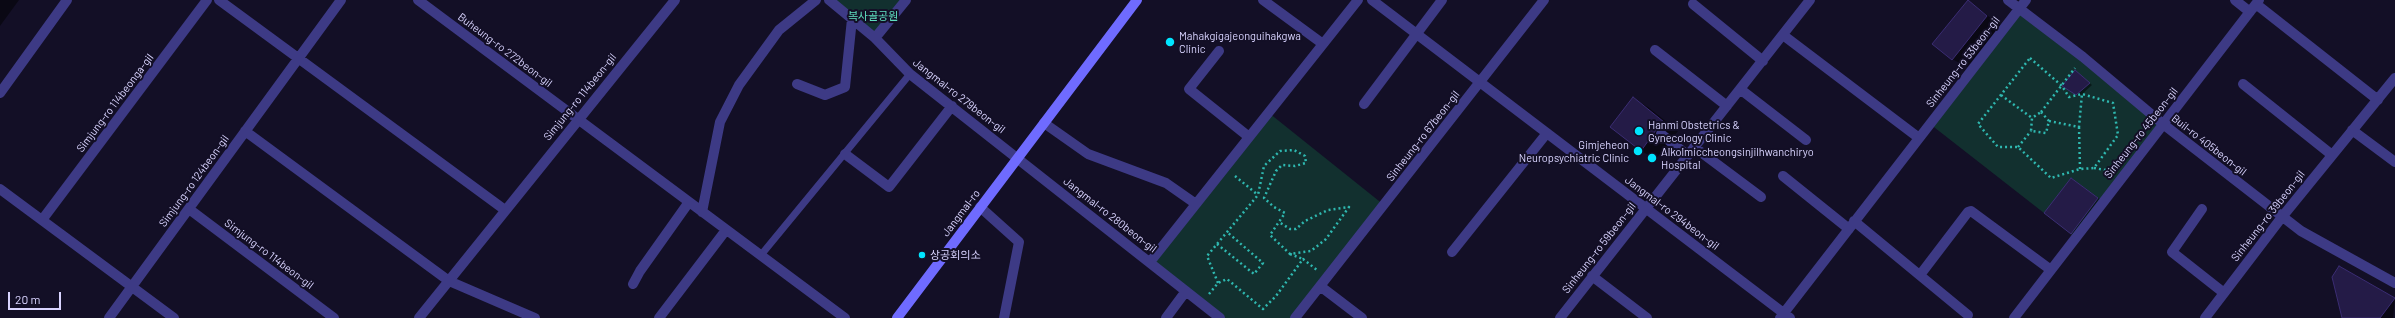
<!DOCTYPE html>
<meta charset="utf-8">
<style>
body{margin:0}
#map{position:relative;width:2395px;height:318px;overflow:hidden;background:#130f26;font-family:Barlow,sans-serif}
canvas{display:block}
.scale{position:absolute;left:8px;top:292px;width:53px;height:18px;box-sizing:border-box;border:2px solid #d9d4ff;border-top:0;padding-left:5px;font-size:12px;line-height:14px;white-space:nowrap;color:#d9d4ff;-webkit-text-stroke:3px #130f26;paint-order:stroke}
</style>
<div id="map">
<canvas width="2395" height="318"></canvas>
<div class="scale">20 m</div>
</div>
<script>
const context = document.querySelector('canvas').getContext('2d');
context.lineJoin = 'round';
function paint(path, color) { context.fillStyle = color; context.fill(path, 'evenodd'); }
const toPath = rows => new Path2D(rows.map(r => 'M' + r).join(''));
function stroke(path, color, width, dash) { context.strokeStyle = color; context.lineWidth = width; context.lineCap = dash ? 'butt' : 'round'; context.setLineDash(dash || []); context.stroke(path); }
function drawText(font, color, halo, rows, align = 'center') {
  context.font = font + ' Barlow,"Noto Sans KR",sans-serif'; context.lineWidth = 4; context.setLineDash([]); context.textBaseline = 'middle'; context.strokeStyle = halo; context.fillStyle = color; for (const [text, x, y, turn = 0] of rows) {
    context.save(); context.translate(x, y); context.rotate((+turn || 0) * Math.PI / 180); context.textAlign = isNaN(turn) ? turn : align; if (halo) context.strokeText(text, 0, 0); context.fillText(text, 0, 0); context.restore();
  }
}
const green = toPath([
 [829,0,906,0,875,38],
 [2019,9,2163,124,2076,238,1930,124],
 [1269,113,1384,205,1295,318,1220,318,1150,262]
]);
const shadow = toPath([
 [0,0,19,0,0,26],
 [1968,2,2001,25,1967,67,1952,59],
 [2078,73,2092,85,2080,96,2076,94],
 [1633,99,1648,107,1678,131,1656,159,1641,151,1611,126],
 [2072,179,2107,204,2080,238,2071,233],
 [2340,268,2395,299,2393,318,2343,318]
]);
const building = toPath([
 [1968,0,1987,16,1952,60,1932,44,1968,0],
 [2075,70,2090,83,2076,95,2062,86,2075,70],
 [1633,97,1664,122,1656,130,1641,151,1610,127,1633,97],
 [2071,178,2098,198,2071,234,2044,213,2071,178],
 [2339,266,2395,298,2380,318,2342,318,2332,277,2339,266]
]);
const path = toPath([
 [2030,58,2062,86,2069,97,2082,94,2113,103,2118,135,2094,168,2080,169,2051,178,2018,147,1998,147,1978,124,2030,58],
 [2001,95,2032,118],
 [2041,112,2075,68],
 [2041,112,2049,121,2046,133,2031,131,2032,118,2041,112],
 [2049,121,2079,127,2082,94],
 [2079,127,2080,169],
 [2018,147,2031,131],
 [2094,168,2111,171],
 [1235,176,1258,195],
 [1217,244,1254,274,1263,263,1227,232],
 [1290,254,1303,259],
 [1218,283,1207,256,1258,195,1264,166,1280,151,1294,150,1305,156,1306,163,1295,166,1282,165,1276,171,1264,198,1274,207,1285,213,1270,235,1290,254,1311,251,1326,239,1349,207,1328,210,1305,221,1296,229,1290,229,1279,222],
 [1209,294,1218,283,1227,279,1263,309,1276,296,1303,259,1317,270]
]);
const lane = toPath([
 [761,255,910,74]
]);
const street = toPath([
 [219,0,505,210],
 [418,0,845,318],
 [829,0,875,38,910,74,1220,318],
 [1263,0,1323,44],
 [1372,0,1790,318],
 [2008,0,2083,57,2163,124,2301,231,2395,283],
 [2235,0,2250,12],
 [1693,4,1763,61],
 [2256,4,2378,100],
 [1783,35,1919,138],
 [875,38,906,0],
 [1655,50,1727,106],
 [1219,51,1189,89,1249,137],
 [797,84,825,95,845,87,852,19],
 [2243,84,2332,155],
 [1740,89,1806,140],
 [0,93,67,0],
 [1364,104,1442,0],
 [1044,123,1088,154,1166,183,1196,204],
 [2352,130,2395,162],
 [245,131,449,281,535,318],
 [1661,134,1687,155],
 [1694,147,1761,197],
 [845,154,889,187,952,106],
 [1783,176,1849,229],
 [0,189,174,318],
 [980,207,1019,242,1004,318],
 [189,209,334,318],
 [2202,209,2172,252,2224,293],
 [702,212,720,122,739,85,779,30,816,0],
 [42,220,207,0],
 [1854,221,1968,315],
 [1452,252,1547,133],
 [1150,262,1358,0],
 [1920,275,1968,212,1971,211,2051,270],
 [1592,276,1647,318],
 [633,284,640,271,689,202],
 [1320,286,1362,318],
 [109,318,341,0],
 [419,318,675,0],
 [659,318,726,230],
 [1166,318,1186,291],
 [1295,318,1544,0],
 [1560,318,1810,0],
 [1780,318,2026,0],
 [2014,318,2259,0],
 [2205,318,2282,217,2395,78]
]);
const secondary = toPath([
 [897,318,1137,0]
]);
const markers = [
 [1170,42,5,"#00e5ff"],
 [1639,131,5,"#00e5ff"],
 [1638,151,5,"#00e5ff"],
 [1652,158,5,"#00e5ff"],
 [922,255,4,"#00e5ff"]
];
const parkNames = [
 ["복사골공원",873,16]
];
const poiNames = [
 ["Mahakgigajeonguihakgwa",1179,36],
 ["Clinic",1179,49],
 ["Hanmi Obstetrics &",1648,125],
 ["Gynecology Clinic",1648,138],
 ["Gimjeheon",1629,145,"right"],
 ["Neuropsychiatric Clinic",1629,158,"right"],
 ["Alkolmiccheongsinjilhwanchiryo",1661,152],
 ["Hospital",1661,165],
 ["상공회의소",930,255]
];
const streetNames = [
 ["Buheung-ro 272beon-gil",505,50,37],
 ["Sinheung-ro 53beon-gil",1963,62,-52],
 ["Jangmal-ro 279beon-gil",959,96,38],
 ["Simjung-ro 114beon-gil",580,97,-51],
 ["Simjung-ro 114beonga-gil",115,103,-53],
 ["Sinheung-ro 45beon-gil",2141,133,-52],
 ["Sinheung-ro 67beon-gil",1423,136,-52],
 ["Buil-ro 405beon-gil",2209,145,38],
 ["Simjung-ro 124beon-gil",194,181,-54],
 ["Jangmal-ro",961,213,-53],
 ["Jangmal-ro 294beon-gil",1672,213,37],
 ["Jangmal-ro 280beon-gil",1110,215,38],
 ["Sinheung-ro 39beon-gil",2268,216,-52],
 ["Sinheung-ro 59beon-gil",1599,248,-52],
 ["Simjung-ro 114beon-gil",269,254,37]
];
paint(green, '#12302f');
paint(shadow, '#0007');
paint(building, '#241b47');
stroke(building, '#3b2d73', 1);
stroke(path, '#2fb8b0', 2.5, [2, 3]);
stroke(lane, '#3d3a85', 7);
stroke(street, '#3d3a85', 10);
stroke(secondary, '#6f6bff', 10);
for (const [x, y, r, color] of markers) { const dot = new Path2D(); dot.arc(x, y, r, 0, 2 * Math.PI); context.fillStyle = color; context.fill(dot); stroke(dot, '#130f26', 1.5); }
drawText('11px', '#5fe0c0', '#130f26', parkNames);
drawText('11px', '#d9d4ff', '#130f26', poiNames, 'left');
drawText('11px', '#d9d4ff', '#130f26', streetNames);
</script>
